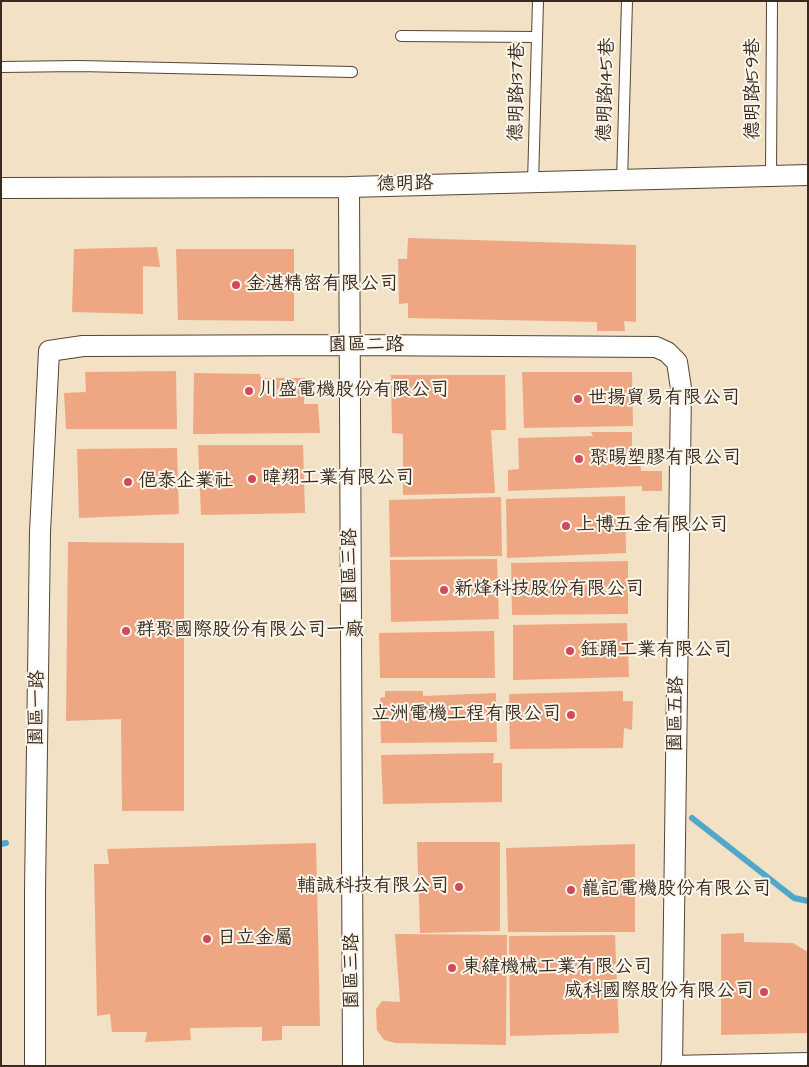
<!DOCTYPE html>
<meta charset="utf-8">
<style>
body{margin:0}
#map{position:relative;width:809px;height:1067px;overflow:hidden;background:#f2e1c4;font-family:"Architects Daughter",sans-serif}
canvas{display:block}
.frame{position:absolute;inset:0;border:2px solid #3b2a1e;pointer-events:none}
</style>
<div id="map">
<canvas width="809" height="1067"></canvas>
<div class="frame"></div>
</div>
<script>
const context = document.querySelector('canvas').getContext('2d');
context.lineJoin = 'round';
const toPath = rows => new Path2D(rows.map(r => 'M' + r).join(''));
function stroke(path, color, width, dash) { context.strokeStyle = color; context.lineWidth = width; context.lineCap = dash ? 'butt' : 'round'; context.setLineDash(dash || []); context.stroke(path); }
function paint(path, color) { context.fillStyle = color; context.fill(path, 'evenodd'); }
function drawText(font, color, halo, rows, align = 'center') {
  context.font = font + ' "Architects Daughter","LXGW WenKai TC",sans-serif'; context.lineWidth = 4; context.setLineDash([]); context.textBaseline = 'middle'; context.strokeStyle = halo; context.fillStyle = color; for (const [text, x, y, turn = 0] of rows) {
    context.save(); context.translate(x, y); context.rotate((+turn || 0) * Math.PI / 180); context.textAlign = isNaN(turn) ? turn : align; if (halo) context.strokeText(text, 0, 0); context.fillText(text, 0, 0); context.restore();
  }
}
const stream = toPath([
 [692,818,794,898,808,901],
 [1,844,6,843]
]);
const building = toPath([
 [408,238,636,245,636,322,624,321,625,331,597,331,597,322,408,318,408,303,399,304,398,259,407,259],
 [157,247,160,267,143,266,143,314,72,312,74,249],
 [176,249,294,249,294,321,178,320],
 [176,371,177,429,66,429,64,393,86,392,85,372],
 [522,372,632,372,633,426,524,428],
 [194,373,260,374,261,378,305,378,304,404,318,404,320,433,193,434],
 [391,375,505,375,506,430,482,430,491,430,495,493,403,495,403,434,392,433],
 [591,432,632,432,632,448,639,448,641,471,662,471,662,491,642,491,642,486,508,491,508,470,519,469,518,438,593,436],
 [198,445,303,445,305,513,201,515],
 [177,448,179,514,79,518,77,449],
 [625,496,626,553,507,558,506,499],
 [501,497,502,556,390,557,389,500],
 [68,542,184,543,184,811,122,811,121,719,66,721],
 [497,559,499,619,391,622,390,560],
 [628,561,628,614,512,615,511,563],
 [627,623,629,677,513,680,513,625],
 [494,631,495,678,380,678,379,633],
 [385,691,423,691,423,696,496,693,497,742,381,743,380,698,385,697],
 [623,691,623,701,633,701,632,730,624,728,623,748,510,749,509,694],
 [494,753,493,763,502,763,502,802,383,804,381,755],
 [417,842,500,842,500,931,420,933],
 [316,843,320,1026,282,1026,282,1040,262,1041,262,1027,190,1028,191,1040,145,1042,147,1032,112,1032,110,1014,97,1016,94,864,109,864,107,849],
 [635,844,635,932,508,932,506,848],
 [744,933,744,942,793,943,808,952,808,1033,721,1035,721,934],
 [395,934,507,935,506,1045,395,1043,384,1040,377,1030,376,1009,382,1001,400,1002],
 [615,935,619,1033,510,1036,509,936]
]);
const lane = toPath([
 [401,36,537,37],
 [1,67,79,66,352,72],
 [771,177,772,1],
 [622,181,627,1],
 [533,183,538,1]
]);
const street = toPath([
 [349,187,353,1066],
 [1,188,349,187,808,175],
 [35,1066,35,891,40,532,49,351,83,346,349,345,656,347,667,352,677,362,681,388,672,1066],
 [671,1066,808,1063]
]);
const markers = [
 [236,285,5,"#d1495b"],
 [249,391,5,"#d1495b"],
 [578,399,5,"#d1495b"],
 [579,459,5,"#d1495b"],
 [252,479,5,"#d1495b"],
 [128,482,5,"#d1495b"],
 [566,526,5,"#d1495b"],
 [444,590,5,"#d1495b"],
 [126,631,5,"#d1495b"],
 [570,651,5,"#d1495b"],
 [571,715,5,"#d1495b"],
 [459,887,5,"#d1495b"],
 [571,890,5,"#d1495b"],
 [207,939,5,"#d1495b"],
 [452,968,5,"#d1495b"],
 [764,992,5,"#d1495b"]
];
const streetNames = [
 ["德明路159巷",754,89,-90],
 ["德明路145巷",607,90,-88],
 ["德明路137巷",518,92,-89],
 ["德明路",405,185,-1],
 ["園區二路",366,346],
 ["園區三路",351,566,-90],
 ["園區一路",38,708,-89],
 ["園區五路",677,714,-89],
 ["園區三路",353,971,-90]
];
const poiNames = [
 ["金湛精密有限公司",246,285],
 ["川盛電機股份有限公司",259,391],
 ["世揚貿易有限公司",588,399],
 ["聚暘塑膠有限公司",589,459],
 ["暐翔工業有限公司",262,479],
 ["俋泰企業社",138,482],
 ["上博五金有限公司",576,526],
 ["新烽科技股份有限公司",454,590],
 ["群聚國際股份有限公司一廠",136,631],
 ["鈺踊工業有限公司",580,651],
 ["立洲電機工程有限公司",561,715,"right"],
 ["輔誠科技有限公司",449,887,"right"],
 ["巃記電機股份有限公司",581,890],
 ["日立金屬",217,939],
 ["東緯機械工業有限公司",462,968],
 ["威科國際股份有限公司",754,992,"right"]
];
stroke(stream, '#4fa7cc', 6);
paint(building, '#efa783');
stroke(lane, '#564537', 12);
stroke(street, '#564537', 22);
stroke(lane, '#fff', 10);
stroke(street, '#fff', 20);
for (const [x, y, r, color] of markers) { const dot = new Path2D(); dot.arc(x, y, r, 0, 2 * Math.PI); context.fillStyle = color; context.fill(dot); stroke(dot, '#fbf7ec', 2); }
drawText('19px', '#3b2a1e', '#fbf7ec', streetNames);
drawText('19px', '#3b2a1e', '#fbf7ec', poiNames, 'left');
</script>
